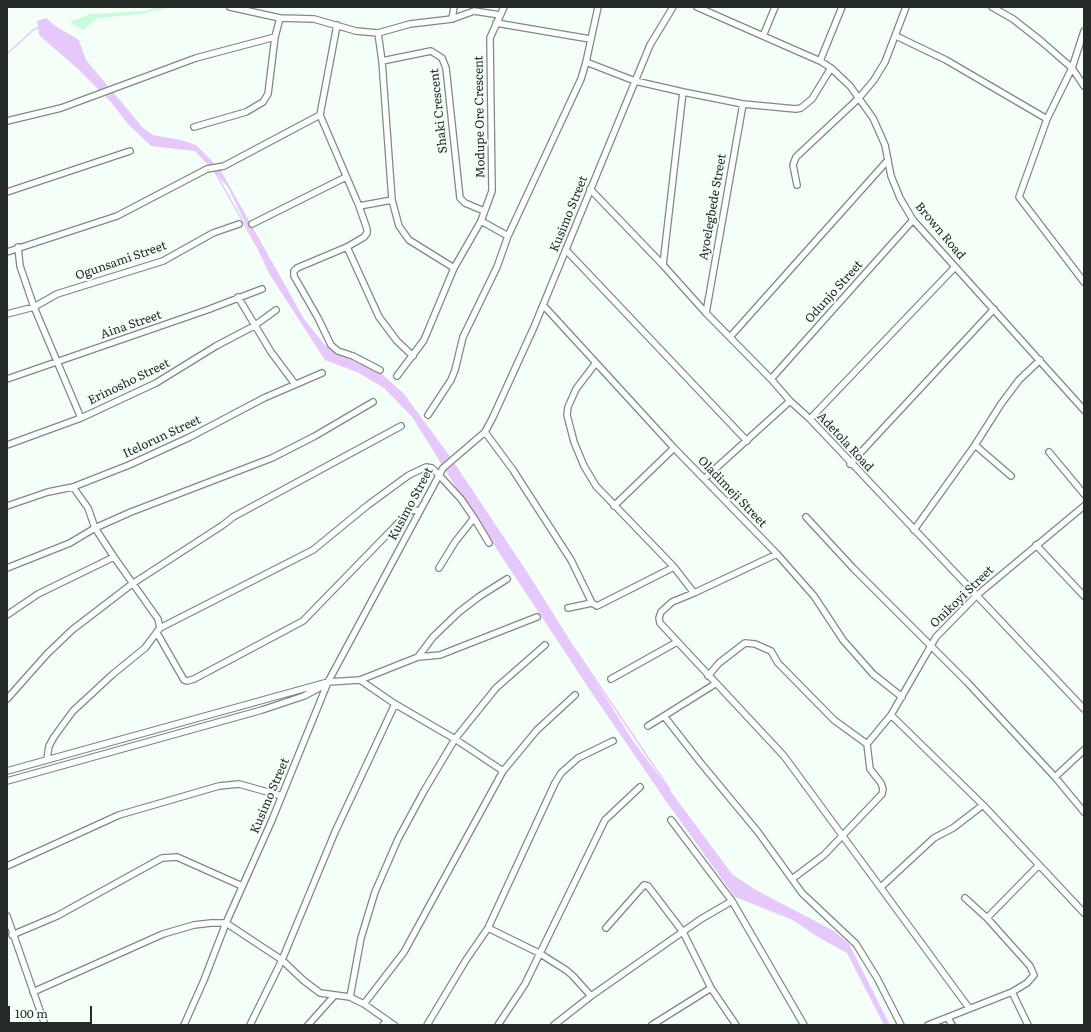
<!DOCTYPE html>
<style>
body{margin:0}
#map{position:relative;width:1091px;height:1032px;overflow:hidden;background:#f3fff7;font-family:Literata,serif}
canvas{display:block}
.frame{position:absolute;inset:0;border:8px solid #242b26;pointer-events:none}
.scale{position:absolute;left:8px;top:1006px;width:84px;height:18px;box-sizing:border-box;border:2px solid #242b26;border-top:0;padding-left:5px;font-size:12px;line-height:14px;white-space:nowrap;color:#242b26;-webkit-text-stroke:3px #f3fff7;paint-order:stroke}
</style>
<div id="map">
<canvas width="1091" height="1032"></canvas>
<div class="frame"></div>
<div class="scale">100 m</div>
</div>
<script>
const context = document.querySelector('canvas').getContext('2d');
context.lineJoin = 'round';
function paint(path, color) { context.fillStyle = color; context.fill(path, 'evenodd'); }
const toPath = rows => new Path2D(rows.map(r => 'M' + r).join(''));
function stroke(path, color, width, dash) { context.strokeStyle = color; context.lineWidth = width; context.lineCap = dash ? 'butt' : 'round'; context.setLineDash(dash || []); context.stroke(path); }
function drawText(font, color, halo, rows, align = 'center') {
  context.font = font + ' Literata,serif'; context.lineWidth = 4; context.setLineDash([]); context.textBaseline = 'middle'; context.strokeStyle = halo; context.fillStyle = color; for (const [text, x, y, turn = 0] of rows) {
    context.save(); context.translate(x, y); context.rotate((+turn || 0) * Math.PI / 180); context.textAlign = isNaN(turn) ? turn : align; if (halo) context.strokeText(text, 0, 0); context.fillText(text, 0, 0); context.restore();
  }
}
const green = toPath([
 [156,7,173,7,140,14,98,18,83,30,70,22,91,14,146,11]
]);
const water = toPath([
 [46,18,55,26,79,40,86,60,143,128,153,135,181,140,196,145,220,169,304,319,324,344,341,355,383,375,404,394,449,455,529,575,633,741,732,874,754,889,834,931,849,944,890,1025,884,1025,847,953,818,937,793,920,735,897,668,804,594,696,455,486,413,418,384,388,359,373,325,360,270,275,228,187,195,151,151,146,128,124,110,101,78,69,39,35,37,21]
]);
const stream = toPath([
 [7,54,33,30,39,27],
 [215,172,256,245],
 [577,652,670,790]
]);
const minor = toPath([
 [230,7,280,18,314,19,356,31,378,33,410,24,452,19,474,11,500,15],
 [697,7,820,61,831,68,850,86,873,118,885,145,891,176,900,198,913,220,1084,410],
 [992,7,1013,19,1041,41,1072,68,1084,86],
 [452,19,454,7],
 [496,23,590,39],
 [337,25,320,115,359,206,367,229,367,233,364,237,347,247,297,268,294,271,294,276,318,318,331,345,338,351,353,356,380,370],
 [1084,31,1072,68,1047,119,1019,197,1084,282],
 [378,33,382,61,392,200,399,226,409,240,454,268],
 [763,36,775,7],
 [896,36,946,60,1047,119],
 [382,61,431,51,442,58,446,68,460,198,465,203,484,211],
 [820,61,842,7],
 [586,62,635,81,683,92,743,104,796,109,801,108,812,99,831,68],
 [7,121,61,108,196,58,275,37],
 [194,127,246,112,263,102,268,94,275,37,280,18],
 [797,185,793,165,796,157,859,98,874,80,885,62,906,7],
 [590,189,663,265,706,313,771,379,790,401,810,419,1084,709],
 [7,192,130,151],
 [359,206,392,200],
 [481,221,508,236],
 [252,224,346,177],
 [18,247,20,266,34,307,81,418],
 [347,247,379,317,397,341,413,356],
 [566,250,747,441],
 [7,252,117,216,207,169,224,166,320,115],
 [663,265,683,92],
 [238,297,271,352,295,384],
 [543,305,674,448,777,554,814,596,843,640,873,674,902,697],
 [706,313,743,104],
 [7,314,34,307,57,294,163,261,213,233,239,224],
 [730,337,888,160],
 [595,364,576,389,568,407,567,415,574,442,584,466,596,486,674,567,694,593],
 [397,376,424,340,454,268,481,221,492,191,490,38,504,7],
 [7,379,207,310,262,289],
 [771,379,913,220],
 [428,415,451,380,455,370,463,337,497,267,508,236,581,79,586,62,598,7],
 [810,419,955,267],
 [485,432,513,470,571,560,592,603],
 [7,445,81,418,156,383,216,346,254,326,276,310],
 [975,445,1011,476],
 [1049,452,1084,494],
 [850,464,994,309],
 [704,479,790,401],
 [73,487,88,508,95,528,114,557,158,619,160,628],
 [7,506,48,492,73,487,129,465,190,437,264,398,322,373],
 [614,506,674,448],
 [806,517,853,568,967,682,1055,777,1084,812],
 [474,518,489,543],
 [914,530,975,445,1001,404,1019,380,1040,360],
 [1036,545,1084,596],
 [777,554,694,593,672,602,661,612,659,618,660,623,784,756,969,1008],
 [7,568,70,543,95,528,131,512,272,458,315,436,373,402],
 [568,608,592,603,597,606,674,567],
 [7,615,38,594,114,557],
 [157,633,184,680,187,681,194,679,303,621,409,512,414,510,420,511],
 [418,657,433,637,459,612,480,596,507,579],
 [708,676,719,663,745,643,755,644,771,651,778,663,834,720,867,744],
 [611,679,677,642],
 [360,680,395,704,455,739,503,771],
 [7,699,47,654,72,630,132,584,223,525,233,517,401,426],
 [891,715,983,805,1084,913],
 [664,716,700,762,758,832,802,893,856,944,877,978,901,1025],
 [648,726,715,684],
 [867,744,891,715,936,637,976,596,1084,506],
 [47,759,49,746,54,737,73,711,113,674,145,648,160,628,313,550,368,505,409,475,426,467,432,468,439,475,461,499,474,518,455,542,439,568],
 [7,771,328,682,360,680,418,657,440,655,537,617],
 [1055,777,1084,750],
 [7,781,262,710,304,696,321,687],
 [671,820,732,901,804,1025],
 [7,866,119,815,219,786,239,784,282,796],
 [792,879,824,855,882,794,883,789,881,783,870,769,867,744],
 [881,887,934,838,953,828,983,805],
 [7,916,45,1025],
 [987,918,1038,866],
 [488,928,539,953,566,970,573,976,591,996],
 [606,928,644,885,648,886,683,932,711,988,736,1025],
 [12,935,57,916,162,858,177,857,242,886],
 [33,992,163,934,194,925,211,923,226,923,282,960,303,980,320,993,350,997,364,1004,394,1025],
 [1012,992,1028,1025],
 [350,997,361,938,375,892,398,839,424,791,455,739,496,688,545,645],
 [364,1004,404,952,503,771,537,730,575,695],
 [948,1018,952,1025],
 [184,1025,204,980,226,923,272,820,328,682,443,468,485,432,493,417,534,327,650,45,673,7],
 [250,1025,282,960,335,832,395,704],
 [308,1025,334,996],
 [383,1025,387,1020],
 [427,1025,466,960,488,928,555,783,561,773,578,758,613,741],
 [498,1025,525,984,605,820,640,787],
 [554,1025,591,996,701,919,732,901],
 [652,1025,711,988],
 [928,1025,1012,992,1027,983,1034,975,1030,966,987,918,965,898]
]);
const streetNames = [
 ["Shaki Crescent",439,111,-96],
 ["Modupe Ore Crescent",480,117,-91],
 ["Ayoelegbede Street",713,207,-80],
 ["Kusimo Street",569,214,-68],
 ["Brown Road",940,231,50],
 ["Ogunsami Street",121,261,-19],
 ["Odunjo Street",834,292,-48],
 ["Aina Street",131,325,-19],
 ["Erinosho Street",129,382,-26],
 ["Itelorun Street",162,437,-25],
 ["Adetola Road",845,442,47],
 ["Oladimeji Street",732,492,46],
 ["Kusimo Street",411,504,-62],
 ["Onikoyi Street",962,597,-44],
 ["Kusimo Street",270,796,-67]
];
paint(green, '#cafadc');
paint(water, '#e6c8fc');
stroke(stream, '#e6c8fc', 1.5);
stroke(minor, '#7b8c81', 8);
stroke(minor, '#fff', 5.5);
drawText('12px', '#242b26', '#f3fff7', streetNames);
</script>
